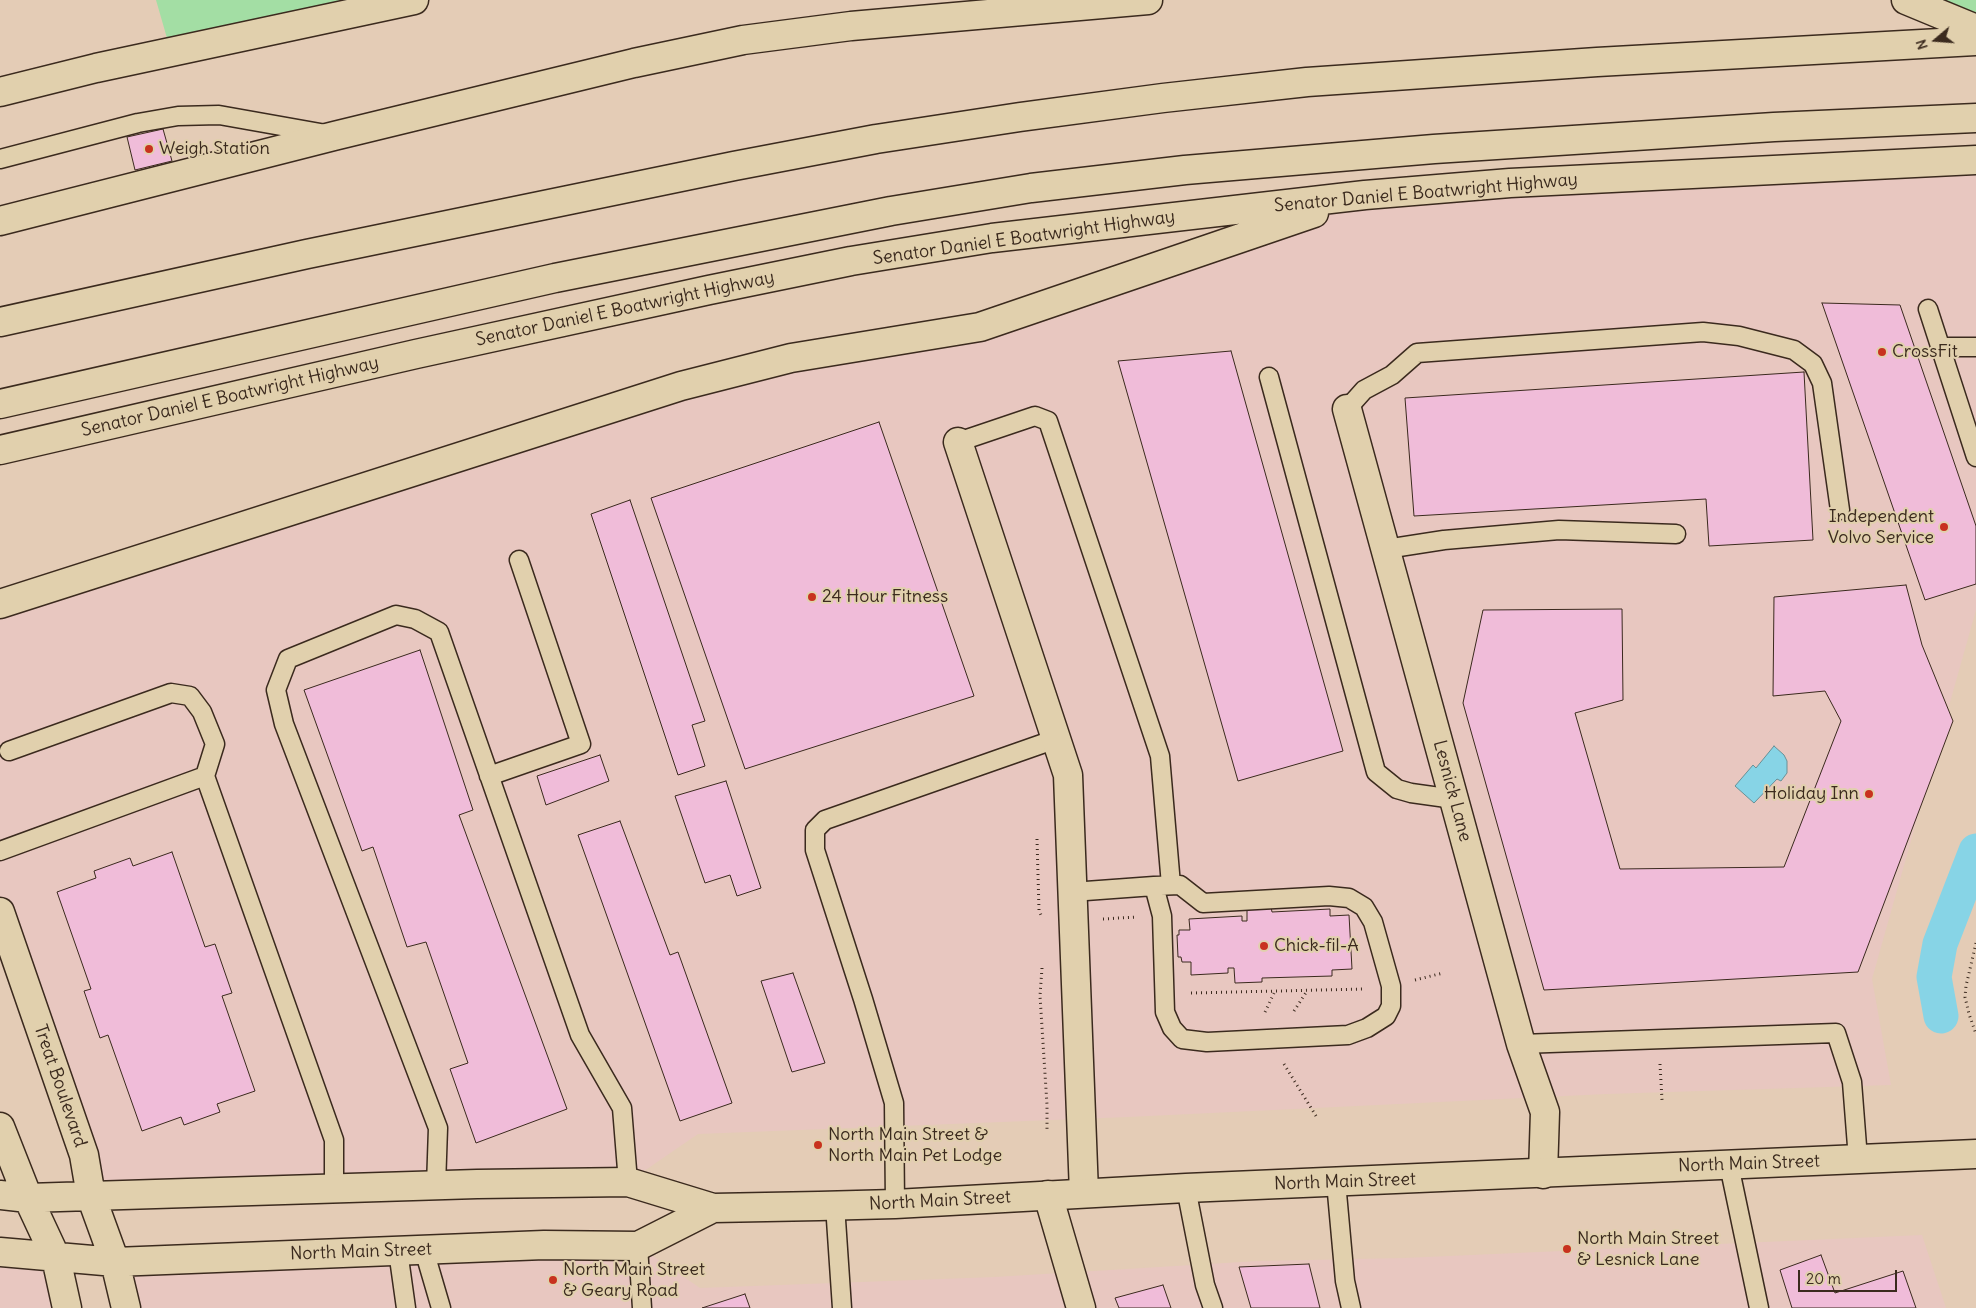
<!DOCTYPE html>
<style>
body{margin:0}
#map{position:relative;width:1976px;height:1308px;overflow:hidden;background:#e4ccb6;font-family:Delius,sans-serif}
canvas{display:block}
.north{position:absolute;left:1911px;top:15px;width:50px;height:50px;-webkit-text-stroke:4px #e1d0ad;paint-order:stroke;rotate:252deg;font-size:14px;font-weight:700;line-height:20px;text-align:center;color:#3b2a1e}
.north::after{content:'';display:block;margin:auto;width:18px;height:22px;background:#3b2a1e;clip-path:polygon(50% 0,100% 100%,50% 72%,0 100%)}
.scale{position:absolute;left:1798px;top:1270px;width:99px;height:22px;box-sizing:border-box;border:2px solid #3b2a1e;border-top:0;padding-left:6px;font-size:15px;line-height:18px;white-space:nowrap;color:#3b2a1e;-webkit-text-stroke:4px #e1d0ad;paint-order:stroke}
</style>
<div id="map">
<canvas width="1976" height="1308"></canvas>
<div class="north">N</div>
<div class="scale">20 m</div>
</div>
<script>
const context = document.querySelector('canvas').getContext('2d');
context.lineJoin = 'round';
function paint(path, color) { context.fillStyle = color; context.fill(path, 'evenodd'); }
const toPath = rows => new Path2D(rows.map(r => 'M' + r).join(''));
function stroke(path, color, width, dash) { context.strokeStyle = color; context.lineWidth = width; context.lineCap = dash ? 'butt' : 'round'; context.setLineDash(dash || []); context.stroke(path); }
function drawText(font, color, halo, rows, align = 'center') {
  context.font = font + ' Delius,sans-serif'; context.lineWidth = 4; context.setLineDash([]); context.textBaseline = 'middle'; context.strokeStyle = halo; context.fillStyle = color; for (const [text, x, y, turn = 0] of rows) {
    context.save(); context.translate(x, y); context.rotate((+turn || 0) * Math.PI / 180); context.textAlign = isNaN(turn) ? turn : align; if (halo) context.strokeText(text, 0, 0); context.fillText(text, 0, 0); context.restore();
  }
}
const built = toPath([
 [1976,160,1976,610,1872,979,1891,1085,1606,1094,1128,1117,698,1134,628,1182,91,1196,0,912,0,604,681,386,980,327,1365,195],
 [1922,1235,1946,1308,126,1308,115,1262,638,1246,700,1288,995,1277,1258,1261,1404,1258],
 [0,1252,56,1258,67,1308,0,1308]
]);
const green = toPath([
 [156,0,414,0,171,52],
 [1906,0,1976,0,1976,29]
]);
const water = toPath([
 [1774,746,1784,755,1787,761,1787,773,1781,781,1777,779,1754,803,1735,786,1753,765,1756,768,1774,746]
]);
const canal = toPath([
 [1941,1016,1934,977,1940,944,1976,851]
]);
const building = toPath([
 [163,129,172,161,135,170,127,137,163,129],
 [1822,303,1900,305,1976,526,1976,584,1925,600,1822,303],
 [1231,351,1343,751,1238,781,1118,361,1231,351],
 [1804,372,1813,540,1709,546,1706,499,1414,516,1405,398,1804,372],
 [879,422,974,696,745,769,651,498,879,422],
 [630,500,705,721,692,725,705,766,678,775,591,514,630,500],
 [1906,585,1922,645,1953,721,1858,972,1544,990,1463,703,1483,610,1622,609,1623,700,1575,713,1620,869,1784,867,1841,721,1825,691,1773,696,1774,597,1906,585],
 [420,650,473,810,459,815,567,1109,476,1143,450,1069,468,1063,426,942,407,947,373,847,362,851,304,690,420,650],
 [600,755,609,781,546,805,537,776,600,755],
 [726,781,761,888,737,896,730,875,705,883,675,796,726,781],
 [620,821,670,955,678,952,732,1103,680,1121,578,835,620,821],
 [172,852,205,947,215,944,232,993,222,996,255,1091,217,1104,220,1112,184,1125,181,1117,142,1131,108,1035,100,1038,84,991,91,989,57,892,96,878,94,871,130,858,133,866,172,852],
 [1271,907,1272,912,1330,909,1330,916,1349,915,1352,969,1332,970,1332,976,1262,978,1262,982,1235,983,1234,968,1228,968,1228,973,1191,975,1191,962,1182,962,1181,957,1178,957,1177,935,1179,935,1179,930,1190,930,1189,919,1242,916,1242,921,1247,921,1247,908,1271,907],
 [793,973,825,1063,792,1072,761,981,793,973],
 [1821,1255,1835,1293,1903,1271,1916,1308,1792,1308,1780,1270,1821,1255],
 [1309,1264,1320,1308,1251,1308,1239,1267,1309,1264],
 [1163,1285,1171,1308,1119,1308,1115,1298,1163,1285],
 [745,1294,750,1308,702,1308,745,1294]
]);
const path = toPath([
 [1037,839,1039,910,1041,915],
 [1103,919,1137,917],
 [1976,943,1966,986,1965,997,1969,1014,1976,1034],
 [1042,968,1040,996,1047,1105,1047,1129],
 [1415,980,1443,973],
 [1191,993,1364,989],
 [1294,1011,1307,991],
 [1265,1012,1275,991],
 [1284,1064,1316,1116],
 [1660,1064,1662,1100]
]);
const service = toPath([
 [0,159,138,123,178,116,219,115,326,134],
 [1928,309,1976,457],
 [1941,347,1976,347],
 [1269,377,1376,772,1397,789,1411,793,1454,799],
 [1347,409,1364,390,1392,375,1417,353,1703,332,1739,336,1794,350,1813,364,1822,383,1840,510],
 [958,442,1035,416,1048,421,1160,756,1171,885],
 [1386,549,1444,540,1559,530,1676,534],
 [9,751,171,693,190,696,202,712,215,744,205,776,334,1140,334,1189],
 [489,776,581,744,519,560],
 [0,851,205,776],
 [1072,892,1154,886,1180,885,1203,903,1329,896,1349,898,1364,907,1373,922,1391,986,1391,1006,1386,1016,1367,1028,1348,1035,1207,1042,1182,1039,1172,1028,1165,1012,1162,916,1154,886],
 [1521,1044,1836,1033,1852,1082,1858,1159],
 [1729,1165,1759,1308],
 [1336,1182,1345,1281,1351,1308],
 [436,1186,438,1128,284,724,276,690,288,659,396,615,415,619,439,632,580,1035,622,1108,628,1182],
 [1186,1188,1205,1285,1213,1308],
 [895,1204,894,1103,863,999,815,850,815,830,825,820,1056,739],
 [835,1205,842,1308],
 [638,1246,642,1308],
 [424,1250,441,1308],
 [398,1251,406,1308]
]);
const minor = toPath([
 [1347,409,1521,1044,1545,1112,1543,1174],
 [958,442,1068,775,1084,1193],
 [1048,1195,1081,1308]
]);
const secondary = toPath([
 [0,912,84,1155,91,1196,115,1262,126,1308],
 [0,1127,28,1198,56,1258,67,1308],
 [0,1195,28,1198,91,1196,477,1184,628,1182,713,1208,819,1206,895,1204,1186,1188,1976,1154],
 [0,1252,115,1262,544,1245,638,1246,713,1208]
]);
const motorway = toPath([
 [1906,0,1976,29],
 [0,92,96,68,414,0],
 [0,221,334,136,634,63,743,40,851,26,1148,0],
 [0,322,307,254,734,166,876,139,1020,117,1163,98,1307,82,1597,62,1976,41],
 [0,404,555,278,891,211,1031,188,1185,170,1434,149,1774,127,1976,118],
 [0,450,416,354,709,290,851,261,992,238,1365,195,1510,183,1976,160],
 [0,604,681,386,791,358,980,327,1314,213]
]);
const markers = [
 [149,149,5,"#c8321e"],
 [1882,352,5,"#c8321e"],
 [1944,527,5,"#c8321e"],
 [812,597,5,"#c8321e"],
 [1869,794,5,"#c8321e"],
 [1264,946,5,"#c8321e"],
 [818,1145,5,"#c8321e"],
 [1567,1249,5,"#c8321e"],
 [553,1280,5,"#c8321e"]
];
const poiNames = [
 ["Weigh Station",159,149],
 ["CrossFit",1892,352],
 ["Independent",1934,517,"right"],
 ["Volvo Service",1934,538,"right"],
 ["24 Hour Fitness",822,597],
 ["Holiday Inn",1859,794,"right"],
 ["Chick-fil-A",1274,946],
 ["North Main Street &",828,1135],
 ["North Main Pet Lodge",828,1156],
 ["North Main Street",1577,1239],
 ["& Lesnick Lane",1577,1260],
 ["North Main Street",563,1270],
 ["& Geary Road",563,1291]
];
const streetNames = [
 ["Senator Daniel E Boatwright Highway",1426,193,-5],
 ["Senator Daniel E Boatwright Highway",1024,238,-8],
 ["Senator Daniel E Boatwright Highway",625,309,-12],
 ["Senator Daniel E Boatwright Highway",230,397,-13],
 ["Lesnick Lane",1452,791,75],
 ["Treat Boulevard",60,1086,71],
 ["North Main Street",1749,1164,-2],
 ["North Main Street",1345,1182,-2],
 ["North Main Street",940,1201,-3],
 ["North Main Street",361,1252,-2]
];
paint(built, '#e8c7c0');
paint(green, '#a3dea4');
paint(water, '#87d4e6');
stroke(water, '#699096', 1);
stroke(canal, '#87d4e6', 35);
paint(building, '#f0bcd9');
stroke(building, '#3b2a1e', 1);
stroke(service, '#3b2a1e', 21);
stroke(minor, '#3b2a1e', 31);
stroke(secondary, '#3b2a1e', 31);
stroke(motorway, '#3b2a1e', 31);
stroke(path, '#3b2a1e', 3, [1, 4]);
stroke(service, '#e1d0ad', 18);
stroke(minor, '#e1d0ad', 28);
stroke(secondary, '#e1d0ad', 28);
stroke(motorway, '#e1d0ad', 28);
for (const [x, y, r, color] of markers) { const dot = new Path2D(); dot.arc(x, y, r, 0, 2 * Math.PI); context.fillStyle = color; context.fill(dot); stroke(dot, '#e1d0ad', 2); }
drawText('18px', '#3b2a1e', '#e1d0ad', poiNames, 'left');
drawText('18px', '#3b2a1e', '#e1d0ad', streetNames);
</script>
